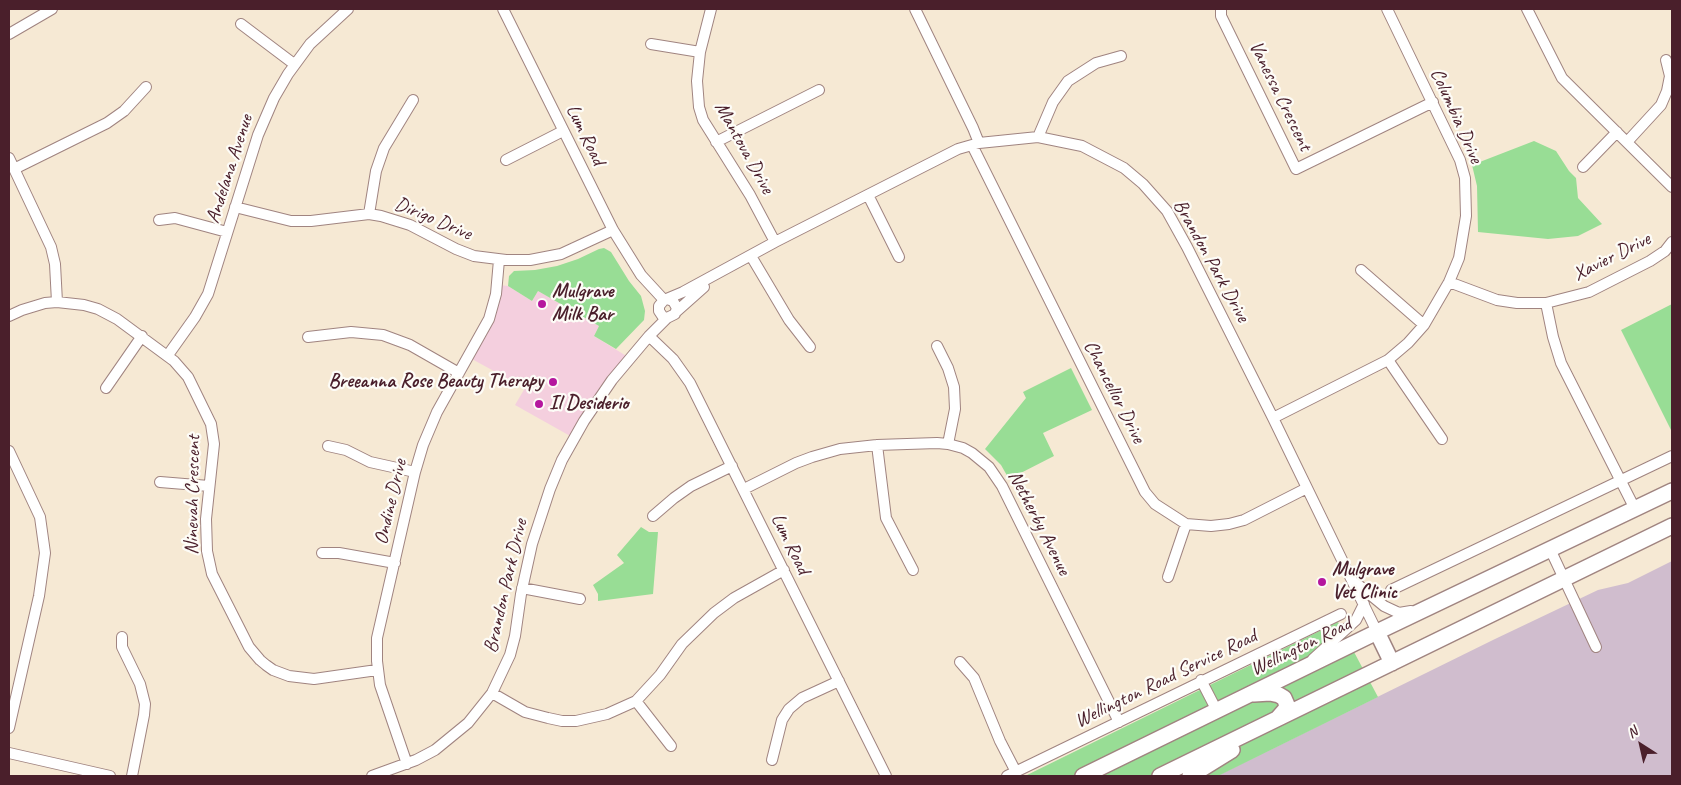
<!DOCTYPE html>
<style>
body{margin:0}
#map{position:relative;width:1681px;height:785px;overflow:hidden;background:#f6e9d4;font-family:Caveat,sans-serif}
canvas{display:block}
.frame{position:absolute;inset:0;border:10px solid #4a1f2b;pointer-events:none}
.north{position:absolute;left:1616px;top:720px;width:50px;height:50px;-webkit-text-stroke:4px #fdfcf7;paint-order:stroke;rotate:325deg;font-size:14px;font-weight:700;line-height:20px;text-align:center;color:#4a1f2b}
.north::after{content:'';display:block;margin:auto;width:18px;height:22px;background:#4a1f2b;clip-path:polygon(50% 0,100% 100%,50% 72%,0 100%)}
</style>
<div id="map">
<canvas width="1681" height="785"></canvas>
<div class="frame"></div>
<div class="north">N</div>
</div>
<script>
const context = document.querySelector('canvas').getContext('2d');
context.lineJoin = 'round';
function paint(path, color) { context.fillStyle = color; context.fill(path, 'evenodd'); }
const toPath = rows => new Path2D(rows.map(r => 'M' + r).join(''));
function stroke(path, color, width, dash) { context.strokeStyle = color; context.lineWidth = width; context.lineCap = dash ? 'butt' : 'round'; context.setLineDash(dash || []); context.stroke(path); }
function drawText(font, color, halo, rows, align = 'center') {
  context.font = font + ' Caveat,sans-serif'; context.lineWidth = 4.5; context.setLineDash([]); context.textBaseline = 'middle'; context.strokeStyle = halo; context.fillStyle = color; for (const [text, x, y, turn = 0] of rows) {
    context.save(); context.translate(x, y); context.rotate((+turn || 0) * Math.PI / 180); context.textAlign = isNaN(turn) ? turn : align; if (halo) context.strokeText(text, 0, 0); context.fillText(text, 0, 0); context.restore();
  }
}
const built = toPath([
 [499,285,508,286,532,301,538,291,599,326,594,336,628,357,572,437,515,405,525,388,470,358]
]);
const industrial = toPath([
 [1672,561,1672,776,1217,776,1495,639,1598,590,1628,583]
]);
const green = toPath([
 [1534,141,1556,151,1569,171,1576,178,1578,198,1602,224,1578,236,1548,239,1478,232,1477,186,1472,165],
 [604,248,611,252,629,281,641,296,645,311,644,320,616,349,594,336,599,326,538,291,532,301,508,286,509,276,514,271,535,270,557,266,578,259,599,249],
 [1672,304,1672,432,1621,330],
 [1071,368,1092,410,1043,433,1054,456,1009,479,1001,465,985,449,1026,398,1023,392],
 [641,527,649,532,658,532,653,594,598,601,598,594,593,585,624,563,617,555],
 [1338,622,1378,697,1218,776,1025,776]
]);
const minor = toPath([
 [503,9,613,230,641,275,664,300],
 [711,9,700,52,697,81,699,107,703,120,750,195,775,242],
 [915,9,973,128,979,143],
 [1221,9,1221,16,1296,169,1433,102],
 [1527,9,1562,78,1672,187],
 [241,24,294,64],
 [9,34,52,9],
 [651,44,700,52],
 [1038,137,1053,102,1068,81,1096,63,1121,56],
 [716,142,819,90],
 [1627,142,1661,105,1667,91,1670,76,1666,60],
 [972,145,1145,492,1155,504,1186,524,1211,526,1229,524,1244,520,1307,488],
 [9,158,51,247,55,264,57,302],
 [506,160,563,131],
 [1583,167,1617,132],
 [14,169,107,123,124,111,146,87],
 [868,195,899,257],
 [235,207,291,221,311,221,369,214,381,216,410,225,456,249,474,256,506,260,530,260,561,254,613,230],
 [369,214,376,171,384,148,413,100],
 [159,220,175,218,227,232],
 [751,256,789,320,810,347],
 [1361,270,1424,325],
 [1449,282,1497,300,1517,303,1546,303,1589,292,1650,261,1665,251,1672,242],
 [667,299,673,301,677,308,675,314,667,318,663,317,659,311,659,306,664,300,683,292,775,242,958,149,979,143,1038,137,1082,146,1124,168,1143,184,1167,211,1187,247,1273,418,1377,632],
 [1546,303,1553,337,1561,363,1635,509],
 [677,311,704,287],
 [9,316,22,310,45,303,57,302,84,305,98,309,117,319,174,361,188,377,211,424,214,444,206,519,207,551,212,574,249,647,260,660,266,665,273,670,289,676,314,679,377,670],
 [649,336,673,359,690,383,886,776],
 [308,337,351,332,383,335,410,345,459,373],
 [937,346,948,368,954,387,955,409,948,444],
 [168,355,195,317,208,294,258,135,274,98,288,74,310,44,348,9],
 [1388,360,1442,439],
 [106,388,142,336],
 [1273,418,1388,360,1408,343,1424,325,1449,282,1459,258,1466,216,1465,178,1460,160,1387,9],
 [877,445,886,518,913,570],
 [328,446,346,450,370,462,415,472],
 [9,451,40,517,45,553,39,596,9,728],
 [160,482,209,486],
 [744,489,796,463,812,457,840,449,877,445,937,443,948,444,963,448,972,453,989,467,1002,486,1119,722],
 [653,516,674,498,691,486,732,466],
 [1550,549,1596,647],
 [322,553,339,553,395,563],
 [1168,577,1186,524],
 [1356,583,1384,606,1399,613,1411,611],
 [522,588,580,599],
 [1391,590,1672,456],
 [122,637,122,647,140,684,145,704,144,715,132,776],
 [1313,659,1356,620,1364,604],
 [960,662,974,678,1000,741,1016,772],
 [1201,680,1217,711],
 [492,693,525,712,548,718,562,721,576,721,607,714,636,701,660,675,682,644,714,613,734,598,784,570],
 [636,701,671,746],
 [9,753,110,776],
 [772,760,782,720,789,709,802,698,839,681],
 [407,764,380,685,377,661,377,638,415,472,423,445,437,412,489,319,496,294,499,260],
 [372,776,416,760,435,750,468,723,492,693,510,655,515,636,521,594,532,544,550,489,562,460,584,421,612,380,649,336,667,318],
 [1007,776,1341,614]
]);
const highway = toPath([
 [1377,632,1392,663],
 [1254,694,1270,693,1279,695,1284,698,1287,705,1285,710,1278,718],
 [1083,776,1377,632,1672,491],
 [1160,776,1672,526],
 [1190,776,1232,750]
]);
const markers = [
 [542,304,5,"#b5179e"],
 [553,382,5,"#b5179e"],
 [539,404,5,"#b5179e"],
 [1322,582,5,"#b5179e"]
];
const streetNames = [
 ["Vanessa Crescent",1280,96,64],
 ["Columbia Drive",1456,116,66],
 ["Lum Road",585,135,64],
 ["Mantova Drive",744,148,61],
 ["Andelana Avenue",230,169,-72],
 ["Dirigo Drive",433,219,23],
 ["Xavier Drive",1612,257,-27],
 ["Brandon Park Drive",1211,261,61],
 ["Chancellor Drive",1114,392,63],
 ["Ninevah Crescent",193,495,-89],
 ["Ondine Drive",391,502,-77],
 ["Netherby Avenue",1039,523,63],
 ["Lum Road",790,544,64],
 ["Brandon Park Drive",506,586,-77],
 ["Wellington Road",1301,647,-26],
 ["Wellington Road Service Road",1166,679,-26]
];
const poiNames = [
 ["Mulgrave",552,292],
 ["Milk Bar",552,315],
 ["Breeanna Rose Beauty Therapy",543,382,"right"],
 ["Il Desiderio",549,404],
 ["Mulgrave",1332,570],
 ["Vet Clinic",1332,593]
];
paint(built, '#f4cfde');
paint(industrial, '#d0bdce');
paint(green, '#98dd95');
stroke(minor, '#a08480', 12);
stroke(highway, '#a08480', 18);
stroke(minor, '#fff', 10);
stroke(highway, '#fff', 15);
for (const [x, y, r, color] of markers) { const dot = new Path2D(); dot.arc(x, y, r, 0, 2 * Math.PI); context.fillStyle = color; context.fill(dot); stroke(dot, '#fdfcf7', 2); }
drawText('20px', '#4a1f2b', '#fdfcf7', streetNames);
drawText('bold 20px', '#4a1f2b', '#fdfcf7', poiNames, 'left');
</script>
